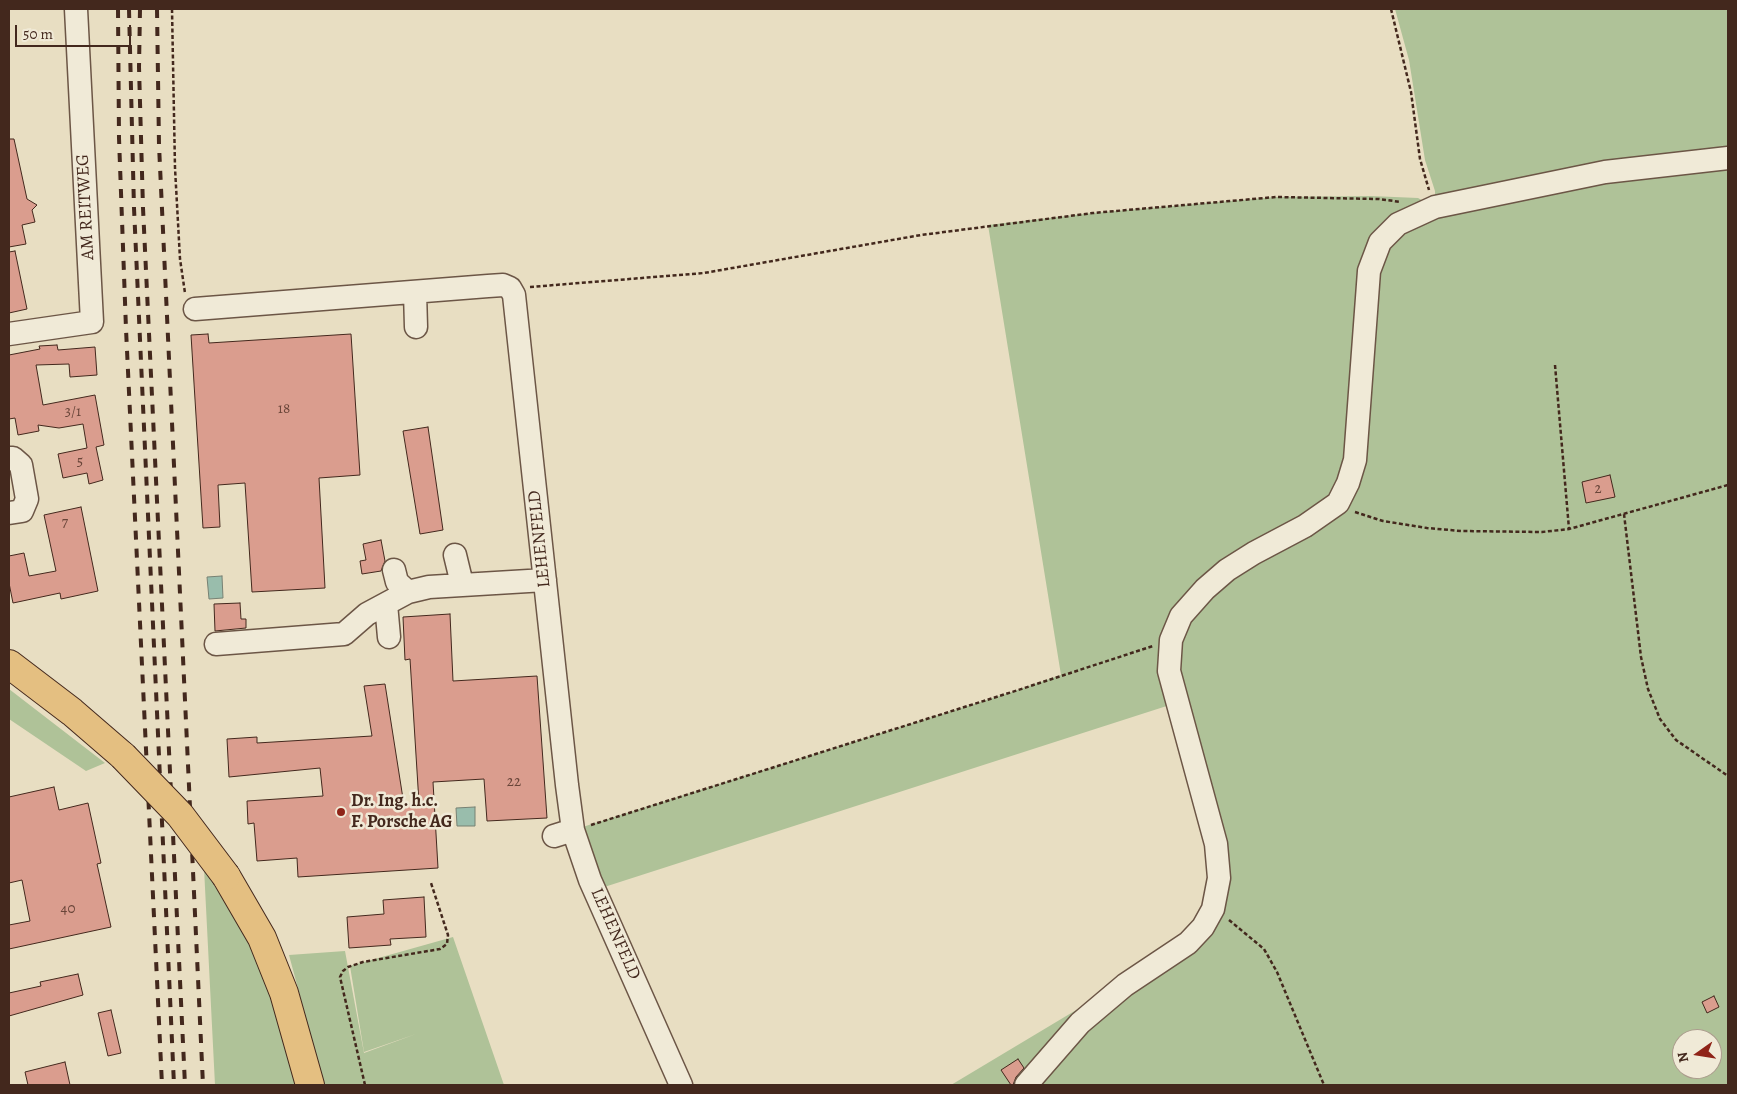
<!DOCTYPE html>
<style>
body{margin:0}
#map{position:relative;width:1737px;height:1094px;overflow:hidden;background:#e8dec2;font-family:Alegreya,serif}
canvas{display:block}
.frame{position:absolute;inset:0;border:10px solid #43281d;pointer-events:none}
.north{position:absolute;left:1672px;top:1029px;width:50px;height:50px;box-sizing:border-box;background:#f0ead7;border:1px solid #ab9c8d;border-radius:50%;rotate:257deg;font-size:14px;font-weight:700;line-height:20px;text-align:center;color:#43281d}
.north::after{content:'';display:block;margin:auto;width:18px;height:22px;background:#8f2418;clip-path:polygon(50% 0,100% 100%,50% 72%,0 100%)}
.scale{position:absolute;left:15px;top:25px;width:116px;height:22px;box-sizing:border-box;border:2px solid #43281d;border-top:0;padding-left:6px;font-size:15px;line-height:18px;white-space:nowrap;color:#43281d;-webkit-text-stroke:4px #f0ead7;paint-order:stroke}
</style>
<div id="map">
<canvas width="1737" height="1094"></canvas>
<div class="frame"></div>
<div class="north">N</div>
<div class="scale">50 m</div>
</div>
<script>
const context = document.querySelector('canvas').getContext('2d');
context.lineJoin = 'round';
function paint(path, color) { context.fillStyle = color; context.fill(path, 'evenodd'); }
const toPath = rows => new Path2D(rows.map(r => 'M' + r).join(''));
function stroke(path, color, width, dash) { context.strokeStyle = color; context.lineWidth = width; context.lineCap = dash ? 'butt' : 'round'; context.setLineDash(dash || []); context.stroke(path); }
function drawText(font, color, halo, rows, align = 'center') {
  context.font = font + ' Alegreya,serif'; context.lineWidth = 5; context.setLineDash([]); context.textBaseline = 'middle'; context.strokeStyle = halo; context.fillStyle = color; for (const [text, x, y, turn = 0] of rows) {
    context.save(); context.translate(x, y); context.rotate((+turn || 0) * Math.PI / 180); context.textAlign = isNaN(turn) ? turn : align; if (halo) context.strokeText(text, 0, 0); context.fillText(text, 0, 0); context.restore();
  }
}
const green = toPath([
 [1395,9,1728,9,1728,1085,951,1085,1188,943,1219,878,1176,703,595,890,573,830,1012,692,1061,675,988,225,1093,213,1276,197,1371,196,1418,198,1435,207,1435,191,1425,160,1409,60],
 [1682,1039,1712,1039,1712,1069,1682,1069],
 [9,689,105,763,86,771,9,719],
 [204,868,248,942,271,997,289,1055,295,1085,215,1085],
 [453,937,504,1085,324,1085,289,955,345,951,364,1053,416,1034,364,1052,350,966]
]);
const water = toPath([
 [222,576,223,598,209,599,207,577,222,576],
 [475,807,475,826,457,826,456,808,475,807]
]);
const building = toPath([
 [9,139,14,139,27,199,37,205,32,210,35,222,22,225,26,244,9,247,9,139],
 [15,251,27,309,9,313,9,252,15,251],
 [208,334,209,343,351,334,360,475,319,478,325,588,252,592,245,483,218,485,220,527,203,528,191,335,208,334],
 [57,345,58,350,95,347,97,375,70,377,69,364,36,365,43,405,95,395,104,445,96,447,103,480,89,484,87,473,63,478,58,454,87,448,83,424,59,428,38,425,39,431,18,435,15,418,9,419,9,355,40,349,39,346,57,345],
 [428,427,443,530,420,534,403,431,428,427],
 [1610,475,1615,497,1586,503,1582,482,1610,475],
 [81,507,98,591,61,599,60,593,13,603,9,583,9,556,24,553,29,576,56,571,44,515,81,507],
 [381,540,385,561,381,571,362,574,360,561,366,560,363,544,381,540],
 [240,603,241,619,246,619,246,628,215,631,214,604,240,603],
 [450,614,453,681,537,676,547,818,487,821,484,779,433,782,438,868,298,877,297,858,257,861,254,823,248,824,247,801,323,796,320,768,229,777,227,739,257,737,257,743,372,736,364,686,385,684,404,805,419,803,410,659,405,660,403,617,450,614],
 [54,787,59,810,88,803,101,863,97,864,111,927,9,949,9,925,30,921,22,880,9,883,9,797,54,787],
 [424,897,426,937,390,939,391,945,349,948,347,917,384,914,383,900,424,897],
 [78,974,83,995,9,1016,9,993,41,986,40,982,78,974],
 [1714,996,1719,1007,1707,1013,1702,1002,1714,996],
 [111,1010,121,1053,108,1056,98,1013,111,1010],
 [1018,1059,1024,1068,1016,1077,1013,1085,1011,1085,1001,1070,1018,1059],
 [65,1062,70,1085,28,1085,25,1072,65,1062]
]);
const path = toPath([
 [172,9,175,168,180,259,185,293],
 [1391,9,1411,92,1420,159,1429,190],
 [530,287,704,273,921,235,1093,213,1276,197,1379,199,1401,202],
 [1555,365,1569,529],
 [1355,512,1383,521,1427,528,1461,531,1542,532,1569,529,1728,485],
 [1624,514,1641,657,1648,689,1660,719,1676,740,1728,776],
 [591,825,1012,692,1153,646],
 [1229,920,1264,949,1277,972,1324,1085],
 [365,1085,340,977,343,971,348,967,363,962,440,949,447,944,448,935,431,883]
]);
const minor = toPath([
 [415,292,416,327],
 [195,309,488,286,503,285,510,288,514,295,567,785,573,830,590,880,681,1085],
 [9,334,92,322,76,9],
 [9,458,13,458,21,465,27,499,22,511,9,513],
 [455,555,462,584],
 [394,570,397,582,408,592,429,587,545,580],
 [386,604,389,637],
 [216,644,344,634,367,614,408,592],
 [554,836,573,830],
 [1026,1085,1080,1023,1125,985,1188,943,1203,927,1213,909,1219,878,1216,844,1169,671,1171,640,1181,616,1205,589,1227,570,1254,553,1305,526,1338,503,1348,483,1355,460,1369,271,1380,242,1398,224,1435,207,1605,172,1728,158]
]);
const major = toPath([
 [9,664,72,712,123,756],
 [226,876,262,938,284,993,310,1085]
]);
const rail = toPath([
 [118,9,119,138,126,329,162,1085],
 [129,9,134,208,174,1085],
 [140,9,139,67,143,208,185,1085],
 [157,9,159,145,203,1085]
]);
const majorBridge = toPath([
 [123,756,180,815,226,876]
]);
const markers = [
 [341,812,5,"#8f2418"]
];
const numberNames = [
 ["18",284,409],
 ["3/1",73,412],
 ["5",80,462],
 ["2",1598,489],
 ["7",65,523],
 ["22",514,782],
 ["40",68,909]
];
const streetNames = [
 ["AM REITWEG",86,207,-93],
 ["LEHENFELD",540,539,-96],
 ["LEHENFELD",615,934,66]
];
const poiNames = [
 ["Dr. Ing. h.c.",351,802],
 ["F. Porsche AG",351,823]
];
paint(green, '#afc298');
paint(water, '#99bdac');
stroke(water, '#778173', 1);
paint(building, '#da9d8e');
stroke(building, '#43281d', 1);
stroke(minor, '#6c5646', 25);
stroke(major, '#43281d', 30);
stroke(path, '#43281d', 2.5, [4, 2.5]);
stroke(minor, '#f0ead7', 22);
stroke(major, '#e4bf81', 28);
stroke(rail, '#43281d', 4, [9, 9]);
stroke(majorBridge, '#43281d', 30, []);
stroke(majorBridge, '#e4bf81', 28);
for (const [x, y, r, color] of markers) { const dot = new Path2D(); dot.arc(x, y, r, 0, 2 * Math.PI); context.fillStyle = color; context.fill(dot); stroke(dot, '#f0ead7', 2); }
drawText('15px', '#694539', null, numberNames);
drawText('18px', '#43281d', '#f0ead7', streetNames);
drawText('bold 18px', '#43281d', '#f0ead7', poiNames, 'left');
</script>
